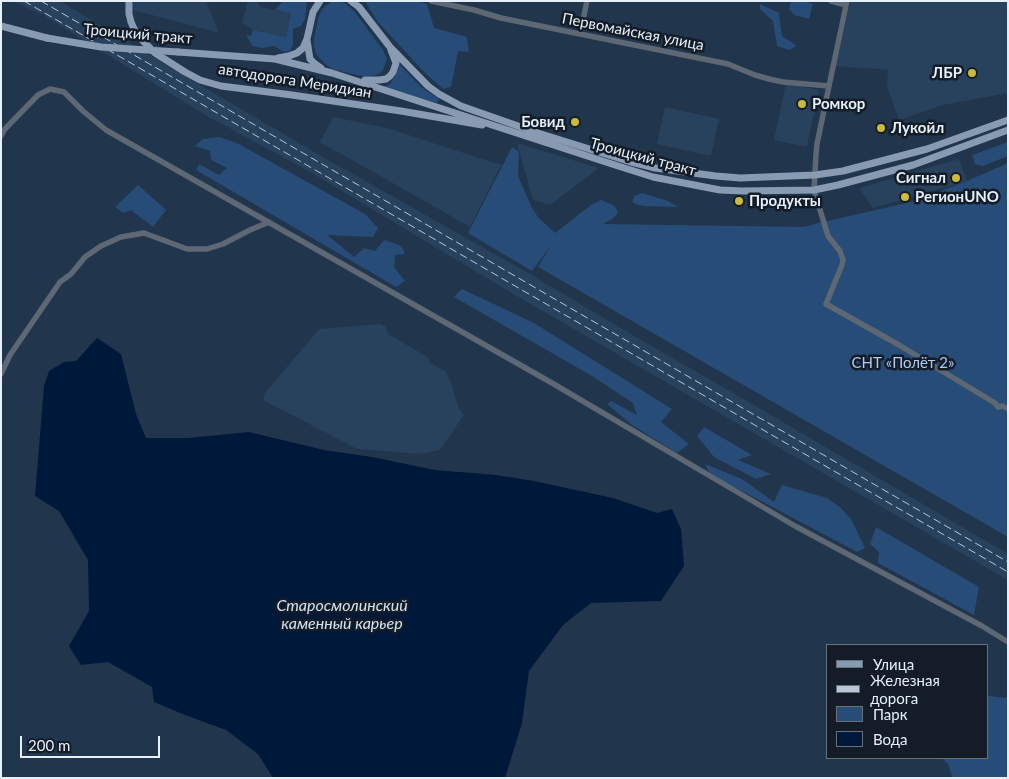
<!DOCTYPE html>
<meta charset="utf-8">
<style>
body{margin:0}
#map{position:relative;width:1009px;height:779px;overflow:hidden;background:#21354c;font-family:Lato,sans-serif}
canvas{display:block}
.frame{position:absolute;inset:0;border:2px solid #e6f0fc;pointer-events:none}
.legend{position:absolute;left:826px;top:644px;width:162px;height:115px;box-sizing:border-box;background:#131c27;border:1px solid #67717c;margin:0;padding:6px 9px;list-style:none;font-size:15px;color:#e6f0fc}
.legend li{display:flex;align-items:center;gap:10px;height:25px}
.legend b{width:25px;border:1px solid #67717c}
.scale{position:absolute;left:20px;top:736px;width:140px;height:22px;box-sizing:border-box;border:2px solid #e6f0fc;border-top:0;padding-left:6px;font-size:15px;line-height:18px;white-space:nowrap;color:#e6f0fc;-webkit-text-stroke:4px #131c27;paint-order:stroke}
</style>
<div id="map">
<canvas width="1009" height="779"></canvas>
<div class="frame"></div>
<ul class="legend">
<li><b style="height:6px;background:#889bb3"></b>Улица</li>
<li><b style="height:6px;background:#bac6d5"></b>Железная дорога</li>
<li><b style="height:14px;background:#274c77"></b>Парк</li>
<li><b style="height:14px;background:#00193a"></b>Вода</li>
</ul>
<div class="scale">200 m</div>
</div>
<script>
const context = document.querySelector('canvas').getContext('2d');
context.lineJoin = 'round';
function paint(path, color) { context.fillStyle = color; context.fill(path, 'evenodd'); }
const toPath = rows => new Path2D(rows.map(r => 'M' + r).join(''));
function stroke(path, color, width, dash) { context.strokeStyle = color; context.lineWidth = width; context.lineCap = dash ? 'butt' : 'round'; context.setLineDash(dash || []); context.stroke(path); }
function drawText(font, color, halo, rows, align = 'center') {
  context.font = font + ' Lato,sans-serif'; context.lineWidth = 5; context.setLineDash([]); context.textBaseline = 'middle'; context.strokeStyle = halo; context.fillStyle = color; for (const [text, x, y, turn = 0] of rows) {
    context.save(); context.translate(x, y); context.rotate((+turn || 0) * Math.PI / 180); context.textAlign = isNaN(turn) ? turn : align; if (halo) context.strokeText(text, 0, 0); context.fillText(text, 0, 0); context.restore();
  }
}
const built = toPath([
 [13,1,60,1,146,53,316,153,530,274,624,330,749,402,1008,554,1008,580,508,291,312,173,207,116,43,15],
 [134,1,206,1,219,33,133,10],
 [248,1,255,1,261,7,291,13,286,37,253,30,242,23],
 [852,1,1008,1,1008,93,943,105,899,120,887,87,888,70,836,66,850,3],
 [786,83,819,90,807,147,774,140],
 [665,107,719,119,711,156,657,144],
 [333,117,387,128,501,165,470,227,320,142],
 [517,143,599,168,550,205,533,200],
 [959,159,967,181,873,208,859,188],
 [380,324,386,327,388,334,428,357,430,363,445,371,450,380,459,409,464,415,440,450,421,454,357,449,263,400,265,393,319,329]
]);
const green = toPath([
 [283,1,307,1,305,19,301,26,293,29,293,44,290,51,284,52,274,46,262,48,252,46,246,35,251,36,253,30,286,37,291,13,275,10],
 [340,1,346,4,355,12,383,50,387,59,383,70,379,74,372,76,362,76,335,70,326,65,316,54,314,46,314,38,319,15,323,8,331,2],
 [365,1,417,1,427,4,434,28,467,37,469,52,458,51,451,87,443,89,423,71,377,21],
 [791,1,802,1,813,4,809,19,794,15,789,9],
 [760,4,779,13,782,36,797,46,789,50,777,46,773,21,760,9],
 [399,64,421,87,439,99,437,103,383,87,390,84,395,76,398,70],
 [219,137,237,143,365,214,378,228,373,237,327,235,354,257,364,248,375,251,384,240,399,245,403,249,405,254,395,255,394,267,405,281,396,287,196,170,199,164,219,175,227,168,211,160,210,151,195,146,203,139],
 [1008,142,1008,156,983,166,975,164,972,155],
 [512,147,519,152,518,176,532,208,538,217,555,233,591,205,601,200,613,205,616,208,618,213,612,219,603,224,804,227,818,223,911,202,967,181,1008,163,1008,537,538,267,551,245,532,271,468,233],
 [138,185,166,210,153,227,131,210,123,213,115,207],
 [642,193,668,201,678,207,645,206,639,205,633,203,633,199,634,196],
 [462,289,534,323,672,409,661,422,689,444,677,453,632,425,607,404,611,401,637,415,633,403,592,376,454,297],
 [704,427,752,455,738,460,771,474,756,479,714,457,697,436],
 [705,464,742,479,774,502,782,485,827,498,840,507,851,519,865,548,857,552,710,474],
 [876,527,979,587,974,615,878,563,879,552,870,544],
 [988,696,1008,698,1008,778,952,777,948,764,942,758,988,758]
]);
const water = toPath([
 [97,338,121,354,136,414,146,438,188,438,249,432,324,450,372,457,435,470,496,475,534,481,613,498,657,513,672,509,681,529,684,566,661,601,591,603,563,625,529,671,522,723,505,778,273,778,258,754,226,730,185,715,154,702,152,687,108,662,81,665,69,646,89,611,88,560,59,511,35,496,44,386,49,371,64,362,76,361]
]);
const minor = toPath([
 [431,1,474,10,501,18,728,64,755,75,769,79,783,82,829,86],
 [831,1,846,5],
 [847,1,829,86,817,144,816,155,814,190,828,236,840,251,843,260,842,265,826,304,899,345,995,403,998,407,1003,406,1008,409],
 [580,34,587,1],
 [1,136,4,130,38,95,50,89,64,92,83,111,106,130,552,383,795,526,982,626,1008,642],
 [1,374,10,355,60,282,71,274,85,257,101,246,121,237,144,233,187,249,207,249,223,244,250,230,269,222]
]);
const major = toPath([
 [129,1,129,14,131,22,135,31,144,42,155,53,185,72,200,80,221,86,292,95,401,111,482,125],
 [351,1,359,7,390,47,428,86,439,94,461,106,538,133,631,162,655,168,716,176,740,178,815,175,843,171,927,149,1008,120],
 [1,26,47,38],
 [307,40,310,59,314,63,321,68],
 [178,52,275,59,332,73,615,165,653,177,720,190,743,191,814,190,838,185,913,165,1008,130],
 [278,58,289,56,297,53,303,48,307,39,313,12,320,1],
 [365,80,379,80,386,79,390,76,393,72,396,63,391,50]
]);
const rail = toPath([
 [24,1,1008,572],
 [41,1,1008,562]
]);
const majorBridge = toPath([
 [47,38,101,47,178,52]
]);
const markers = [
 [972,73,5,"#ceb938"],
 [802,104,5,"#ceb938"],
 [575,122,5,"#ceb938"],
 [881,128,5,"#ceb938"],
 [956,178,5,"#ceb938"],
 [905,197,5,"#ceb938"],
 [739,201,5,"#ceb938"]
];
const streetNames = [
 ["Первомайская улица",633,32,11],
 ["Троицкий тракт",138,34,5],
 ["автодорога Меридиан",295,81,9],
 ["Троицкий тракт",643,157,15]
];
const poiNames = [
 ["ЛБР",962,73,"right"],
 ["Ромкор",812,104],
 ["Бовид",565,122,"right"],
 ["Лукойл",891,128],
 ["Сигнал",946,178,"right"],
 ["РегионUNO",915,197],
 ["Продукты",749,201]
];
const parkNames = [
 ["СНТ «Полёт 2»",903,363]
];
const waterNames = [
 ["Старосмолинский",342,606],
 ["каменный карьер",342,624]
];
paint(built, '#28415c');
paint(green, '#274c77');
paint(water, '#00193a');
stroke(minor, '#5e6874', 5.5);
stroke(major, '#889bb3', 7);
stroke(rail, '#bac6d5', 1, [8, 4]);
stroke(majorBridge, '#889bb3', 7);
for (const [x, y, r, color] of markers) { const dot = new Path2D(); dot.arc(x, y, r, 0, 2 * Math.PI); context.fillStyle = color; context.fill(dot); stroke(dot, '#131c27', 2); }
drawText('15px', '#e6f0fc', '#131c27', streetNames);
drawText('bold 15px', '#e6f0fc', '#131c27', poiNames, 'left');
drawText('15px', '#aeccf1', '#131c27', parkNames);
drawText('italic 16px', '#d3e2f5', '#131c27', waterNames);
</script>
